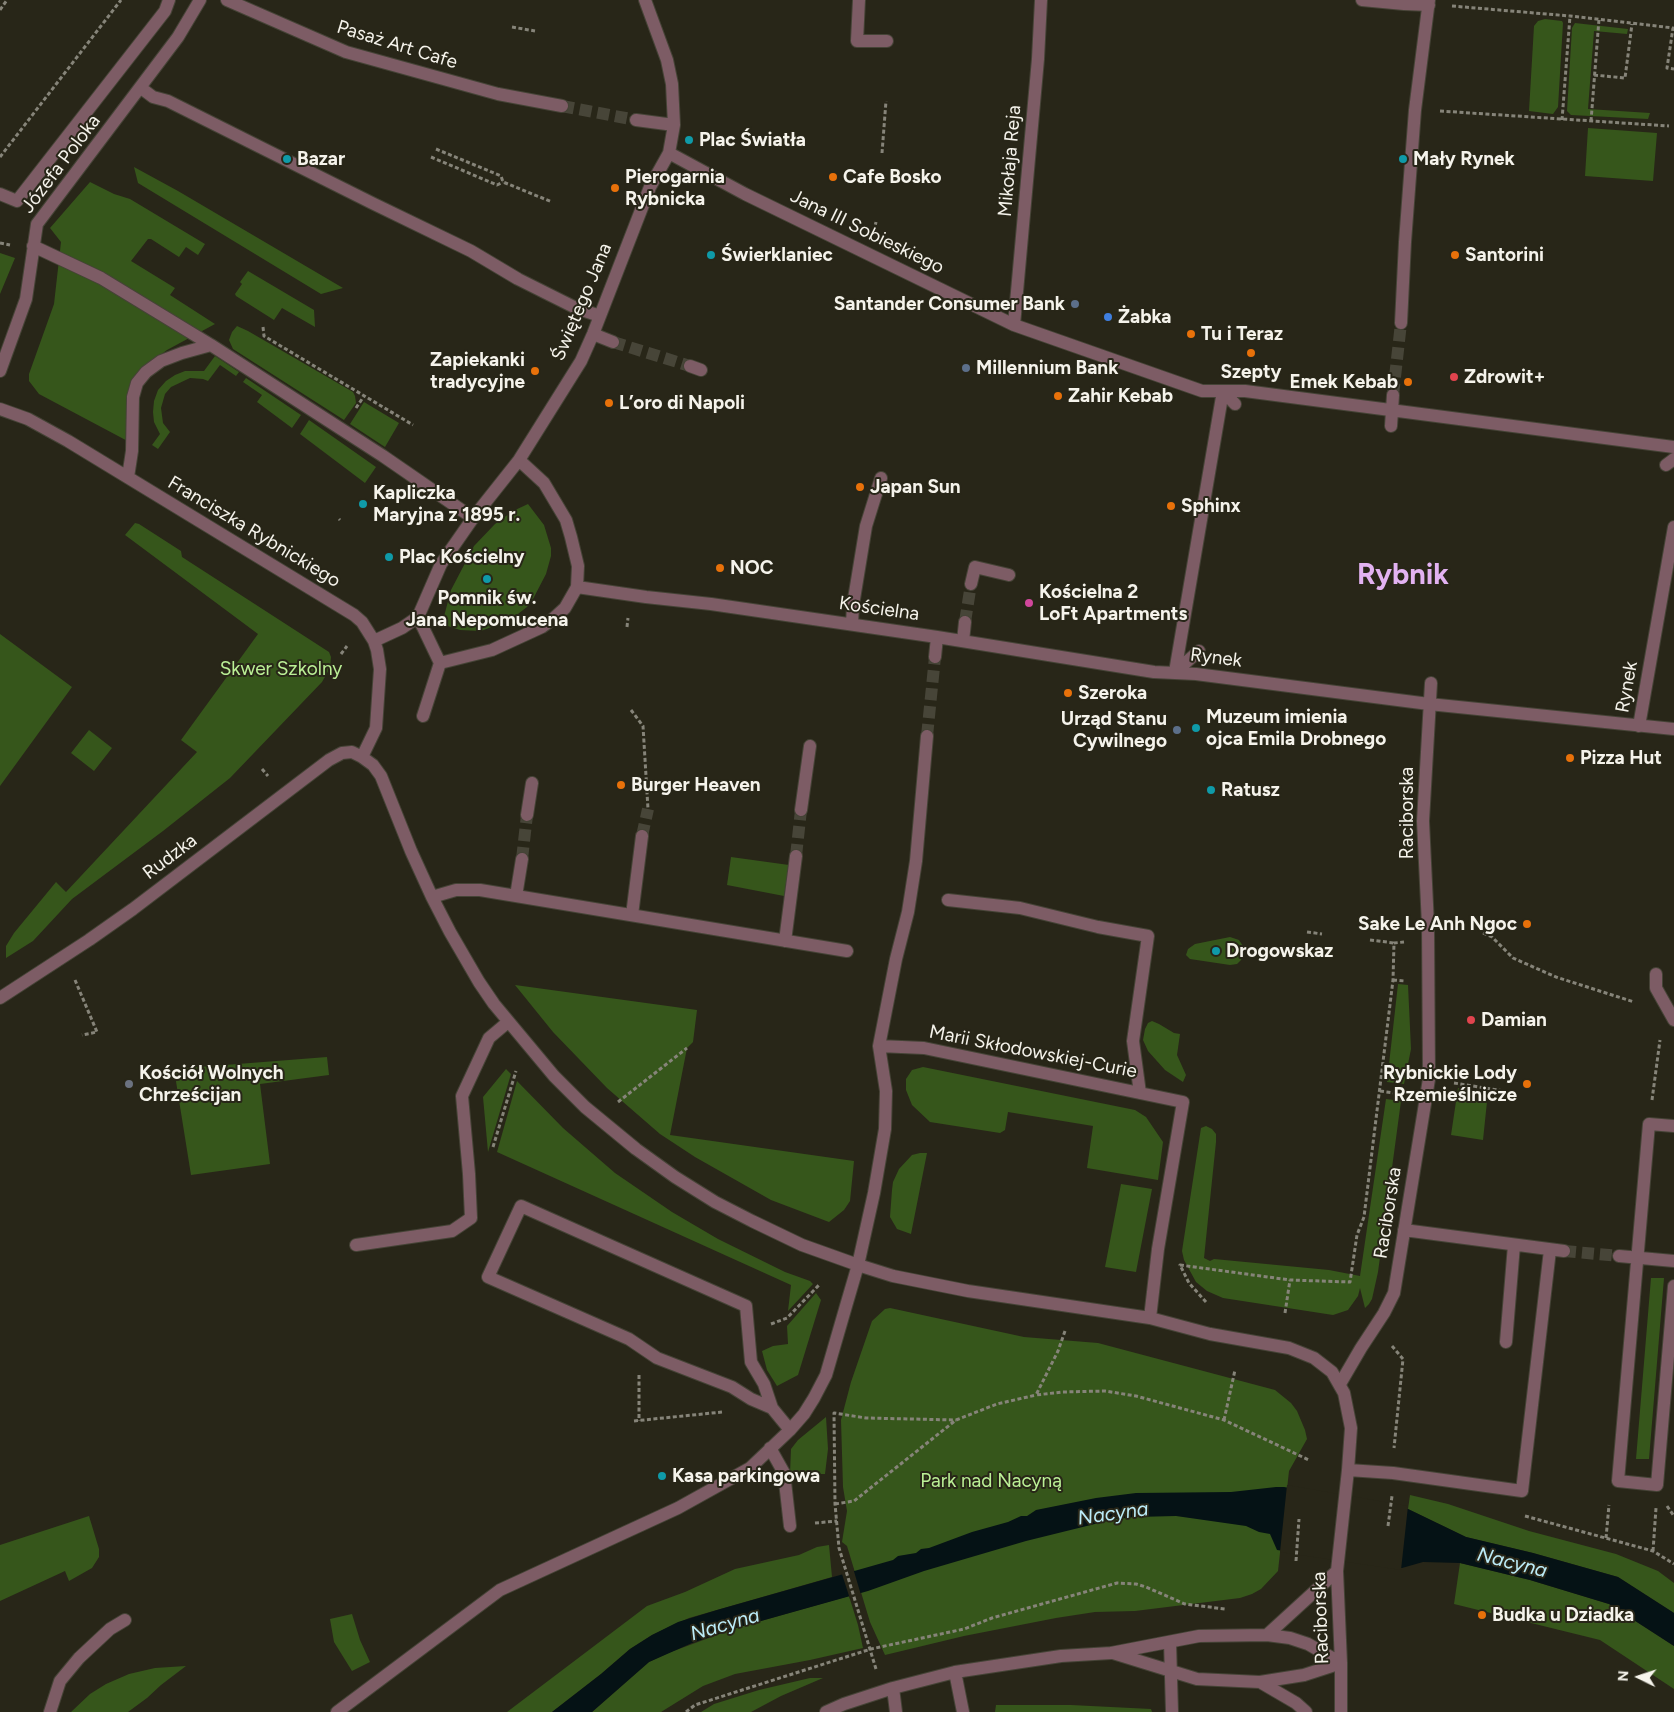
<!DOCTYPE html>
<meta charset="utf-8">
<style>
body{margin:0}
#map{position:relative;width:1674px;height:1712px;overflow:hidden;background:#282618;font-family:Figtree,sans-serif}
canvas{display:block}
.north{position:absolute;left:1614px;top:1652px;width:50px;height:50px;-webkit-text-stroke:4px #282618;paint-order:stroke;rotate:274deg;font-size:14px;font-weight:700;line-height:20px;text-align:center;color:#f5f3eb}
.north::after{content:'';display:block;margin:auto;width:18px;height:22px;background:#f5f3eb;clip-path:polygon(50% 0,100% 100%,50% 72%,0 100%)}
</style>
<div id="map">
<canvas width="1674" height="1712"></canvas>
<div class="north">N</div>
</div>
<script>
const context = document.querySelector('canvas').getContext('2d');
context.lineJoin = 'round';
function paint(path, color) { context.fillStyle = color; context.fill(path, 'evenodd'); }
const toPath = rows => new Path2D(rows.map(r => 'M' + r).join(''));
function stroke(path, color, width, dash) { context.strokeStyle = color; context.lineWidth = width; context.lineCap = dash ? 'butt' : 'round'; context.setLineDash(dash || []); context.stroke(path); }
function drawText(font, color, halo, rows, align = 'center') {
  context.font = font + ' Figtree,sans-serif'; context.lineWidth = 4; context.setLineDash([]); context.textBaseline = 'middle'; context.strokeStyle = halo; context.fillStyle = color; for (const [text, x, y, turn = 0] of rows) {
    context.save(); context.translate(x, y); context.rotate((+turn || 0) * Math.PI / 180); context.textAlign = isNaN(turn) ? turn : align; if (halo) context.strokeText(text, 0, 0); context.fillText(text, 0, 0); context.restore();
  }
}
const green = toPath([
 [1545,19,1562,21,1563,23,1558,107,1553,114,1529,111,1534,26,1538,21],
 [1575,23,1628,29,1627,34,1594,31,1588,109,1650,113,1648,119,1571,115,1567,111,1572,28],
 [1588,128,1657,133,1653,181,1585,176],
 [134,167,178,191,343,288,321,294,138,183],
 [90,182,114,194,130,199,205,244,198,255,186,247,179,257,151,239,148,239,131,261,175,288,170,295,215,324,167,350,155,359,135,389,135,445,39,394,29,381,29,374,54,304,61,242,50,228],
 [0,253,15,258,0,294],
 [248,271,314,310,315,327,282,308,274,320,236,296,235,294,242,284,240,282],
 [237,326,248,331,353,392,355,396,356,403,344,420,233,349,229,340,232,332],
 [215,356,239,372,236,376,220,365,208,381,203,379,190,378,171,387,165,394,161,408,163,423,170,432,158,449,152,445,160,434,154,422,153,412,154,401,158,390,166,381,175,375,185,371,204,371],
 [246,378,301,415,292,428,257,402,262,395,243,382],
 [364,402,399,423,385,447,350,424],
 [309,420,376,467,365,483,300,434],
 [528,504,544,525,551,548,551,556,546,574,533,599,527,607,510,620,481,631,460,630,442,624,451,590,474,546,495,524,513,511],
 [135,523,139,524,181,551,182,557,329,652,331,657,330,668,322,682,230,778,163,831,72,899,33,941,6,958,6,946,14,933,56,882,66,892,197,752,181,740,258,634,125,535],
 [0,634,72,687,0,786],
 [89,730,112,748,94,771,71,753],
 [731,857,789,865,784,896,727,885],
 [1230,937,1239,940,1245,949,1241,960,1237,964,1230,965,1190,959,1186,955,1188,949,1195,944],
 [1398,984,1408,985,1411,1049,1404,1084,1387,1082],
 [515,985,697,1010,693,1042,687,1048,670,1135,854,1161,850,1201,844,1210,829,1222,771,1200,695,1157,660,1134,607,1088,553,1032],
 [1152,1021,1159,1024,1174,1033,1180,1034,1177,1055,1186,1075,1183,1082,1165,1070,1148,1051,1143,1040,1145,1029,1148,1023],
 [327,1057,329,1075,260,1084,270,1164,191,1175,174,1069],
 [923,1067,1135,1110,1146,1117,1163,1142,1158,1180,1087,1168,1093,1126,1008,1112,1005,1130,1000,1133,930,1122,912,1105,906,1090,906,1079,912,1070],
 [506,1069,511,1074,488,1152,483,1097],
 [517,1081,563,1128,615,1173,672,1212,718,1239,785,1272,810,1281,813,1284,788,1311,791,1285,497,1152],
 [1458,1088,1488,1092,1483,1140,1451,1135],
 [1386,1099,1401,1101,1378,1272,1372,1299,1369,1304,1365,1308,1360,1288,1358,1296,1348,1310,1333,1315,1223,1298,1207,1291,1196,1282,1184,1260,1182,1251,1201,1128,1206,1126,1212,1129,1216,1134,1216,1142,1204,1258,1210,1261,1214,1259,1329,1270,1360,1276],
 [920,1153,927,1153,911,1234,897,1229,890,1217,892,1190,893,1182,899,1169,912,1155],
 [1121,1184,1152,1189,1136,1272,1105,1267],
 [1651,1278,1664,1278,1649,1459,1636,1459],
 [816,1293,821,1300,798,1375,777,1386,767,1370,762,1351,773,1346,788,1344,787,1326],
 [890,1308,1024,1337,1098,1343,1275,1390,1291,1403,1297,1411,1305,1430,1307,1439,1289,1471,1278,1571,1261,1589,1252,1594,1240,1598,1135,1611,1095,1612,1056,1618,964,1636,885,1655,870,1622,847,1546,842,1542,847,1511,843,1487,841,1420,851,1382,872,1321,885,1309],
 [826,1417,828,1449,825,1474,790,1474,791,1449,798,1440],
 [1410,1495,1448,1504,1529,1531,1616,1554,1658,1571,1674,1583,1674,1613,1618,1577,1533,1553,1466,1537,1408,1509],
 [89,1516,99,1549,99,1557,92,1568,69,1581,65,1571,0,1601,0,1545],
 [829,1545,832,1577,689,1618,652,1635,630,1649,601,1674,552,1712,507,1712,647,1606,685,1592,735,1569,799,1555,817,1547],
 [1460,1563,1530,1580,1609,1604,1674,1646,1674,1689,1600,1640,1454,1604],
 [849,1596,858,1625,863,1648,810,1660,735,1674,703,1686,661,1712,592,1712,649,1662,668,1653,736,1628],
 [352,1614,360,1640,370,1662,352,1671,334,1642,330,1619],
 [186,1666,161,1685,147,1698,128,1712,71,1712,90,1694,106,1684,129,1674,155,1668],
 [810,1678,823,1678,781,1696,751,1712,701,1712,714,1704,759,1690],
 [996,1705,1071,1705,1151,1709,1152,1712,995,1712]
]);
const water = toPath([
 [1276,1487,1284,1487,1408,1509,1466,1537,1533,1553,1618,1577,1674,1613,1674,1646,1609,1604,1530,1580,1460,1563,1423,1562,1402,1568,1277,1550,1270,1534,1259,1532,1246,1526,1176,1516,1135,1517,1115,1519,1026,1541,924,1571,868,1591,736,1628,692,1643,649,1662,592,1712,552,1712,601,1674,630,1649,652,1635,678,1622,717,1610,893,1560,898,1556,916,1553,921,1549,929,1548,972,1532,1008,1522,1021,1516,1027,1516,1036,1510,1096,1498,1136,1493,1231,1492]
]);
const pier = toPath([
 [1287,1485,1408,1506,1401,1570,1280,1552],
 [853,1568,861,1595,850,1599,841,1571]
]);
const minorTunnel = toPath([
 [562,106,636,120],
 [613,342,690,366],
 [1393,395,1401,323],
 [965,622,971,584],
 [927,736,935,657],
 [642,836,648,809],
 [796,856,801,810],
 [522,859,527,815],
 [1564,1251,1619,1256]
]);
const path = toPath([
 [1452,6,1570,16,1673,28,1667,68,1674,69],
 [0,10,7,0],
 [512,27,535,31],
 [1594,75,1625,78,1632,24],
 [1440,111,1669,126],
 [1562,120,1570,16],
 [1591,121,1599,19],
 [436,149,501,176,503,182,552,202],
 [882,153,886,101],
 [0,157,121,0],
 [431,157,497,185,503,182],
 [874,231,876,222],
 [0,243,10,245],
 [263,327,264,336,413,425],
 [356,408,364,396],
 [339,519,340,520],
 [627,627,628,618],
 [341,654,347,646],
 [631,710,643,726,648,809],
 [262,769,268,776],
 [1307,932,1322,934],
 [1483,933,1492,937,1513,958,1556,977,1634,1002],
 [1370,940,1394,943],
 [75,980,97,1032,82,1035],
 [1393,980,1405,981],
 [1454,1083,1504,1091],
 [1380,1091,1401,1094],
 [1652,1100,1660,1040],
 [618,1102,687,1048],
 [493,1147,516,1071],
 [1206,1302,1189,1283,1180,1265,1290,1280,1350,1282,1357,1235,1364,1217,1393,980,1394,943,1404,942],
 [1285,1313,1290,1280],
 [771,1324,787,1318,820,1284],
 [1065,1331,1058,1351,1036,1395,1062,1392,1105,1391,1136,1396,1224,1420,1309,1460],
 [1392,1346,1403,1359,1394,1448],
 [639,1375,639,1421],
 [1224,1420,1235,1370],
 [634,1421,722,1412],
 [835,1504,854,1501,956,1420,997,1404,1036,1395],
 [1667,1506,1674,1516],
 [1525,1516,1653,1551,1674,1564],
 [815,1523,837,1521],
 [1388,1526,1392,1496],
 [1606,1538,1609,1505],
 [1653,1551,1656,1508],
 [1296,1561,1299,1519],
 [876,1669,839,1548,835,1504,834,1413,866,1418,956,1420],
 [686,1712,695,1705,871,1649,964,1629,992,1618,1117,1583,1136,1584,1146,1587,1185,1604,1225,1609]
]);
const minor = toPath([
 [227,0,346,52,498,94,562,106],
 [859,0,857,41,887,41],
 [1362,0,1404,4,1429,5],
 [141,88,153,97,168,101,372,203,471,251,518,279,576,308,600,316],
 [636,120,674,125],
 [669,153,745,194,1014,325,1202,391,1245,391,1674,447],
 [0,194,17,201,165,11,169,0],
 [33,246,101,278,211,345,383,456,473,518],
 [1401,323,1405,242,1415,110,1429,0],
 [1014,325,1038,59,1041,0],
 [593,334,613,342],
 [690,366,701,370],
 [0,371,26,299,37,224,178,37,200,0],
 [1223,391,1235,404],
 [0,409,28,419,68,441,354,615,362,622,374,641,377,650,380,669,376,728,362,757],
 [1391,426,1393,395],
 [1666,465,1674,459],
 [128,477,132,451,133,397,137,383,146,372,161,361,182,353,211,345],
 [971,584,975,567,1009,575],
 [577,587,646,597,711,604,937,637,1154,672,1196,674,1429,704,1674,729],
 [418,617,440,663],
 [852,624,853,605,866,526,881,478],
 [374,641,402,628,418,617,441,564,473,518,519,460,581,361,593,334,650,187,669,153,674,125,672,84,667,60,645,0],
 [963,641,965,622],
 [935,657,937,637],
 [440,663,492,650,542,627,553,619,565,608,577,587,578,566,571,537,566,520,544,483,519,460],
 [1175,672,1223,391],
 [1175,672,1199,651],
 [423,716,440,663],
 [1639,726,1674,527],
 [801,810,810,746],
 [527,815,532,783],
 [516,896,522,859],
 [432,897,456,890,480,890,847,951],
 [948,900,1020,908,1098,927,1148,936,1133,1041,1140,1093],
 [632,915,642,836],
 [785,941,796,856],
 [1656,974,1656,988,1674,1020],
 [0,998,89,940,133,909,329,760,342,753,352,752,362,757,373,765,381,776,411,851,432,897,450,932,479,982,494,1004,554,1076,585,1107,636,1149,675,1177,715,1202,752,1221,802,1245,858,1265,893,1276,968,1291,1150,1318,1210,1334,1289,1348,1314,1358,1332,1372,1344,1393,1351,1428,1348,1470,1337,1571,1341,1663,1341,1712],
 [879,1046,924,1048,1183,1102,1158,1249,1150,1318],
 [1674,1126,1649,1124,1618,1481,1657,1485,1674,1286],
 [1404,1230,1564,1251],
 [356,1245,452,1231,471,1218,469,1174,462,1096,489,1038,508,1022],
 [1619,1256,1674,1261],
 [1506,1342,1514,1245],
 [1340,1384,1361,1348,1384,1313,1394,1293,1429,1079,1428,925,1423,821,1431,683],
 [772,1408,751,1399,732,1387,657,1358,629,1339,488,1277,521,1206,746,1306,751,1362,764,1384,772,1408,790,1430],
 [770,1448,784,1473,790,1526],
 [1348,1470,1393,1473,1522,1491,1550,1250],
 [1267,1635,1337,1571],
 [1170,1642,1172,1712],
 [1113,1653,1197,1679,1260,1682,1304,1675,1341,1663],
 [955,1672,963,1712],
 [1260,1682,1296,1703,1306,1712],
 [893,1688,896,1712],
 [50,1712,60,1681,79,1658,110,1629,125,1620],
 [337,1712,500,1590,678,1508,750,1468,790,1430,804,1414,814,1398,826,1375,846,1306,858,1265,874,1193,885,1129,886,1091,879,1046,896,959,908,912,916,861,927,736],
 [826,1712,844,1704,893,1688,955,1672,1061,1656,1111,1653,1199,1636,1267,1635,1290,1638,1308,1644,1341,1663]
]);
const markers = [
 [689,140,5,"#0f9aa8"],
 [287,159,5,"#0f9aa8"],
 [1403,159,5,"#0f9aa8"],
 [833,177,5,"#e8710a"],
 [615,188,5,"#e8710a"],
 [711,255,5,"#0f9aa8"],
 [1455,255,5,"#e8710a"],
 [1075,304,5,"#5c6f8a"],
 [1108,317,5,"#3f7fe0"],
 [1191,334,5,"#e8710a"],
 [1251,353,5,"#e8710a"],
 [966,368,5,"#5c6f8a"],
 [535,371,5,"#e8710a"],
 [1454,377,5,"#e0444e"],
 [1408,382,5,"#e8710a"],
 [1058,396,5,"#e8710a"],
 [609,403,5,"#e8710a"],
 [860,487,5,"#e8710a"],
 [363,504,5,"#0f9aa8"],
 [1171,506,5,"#e8710a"],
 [389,557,5,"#0f9aa8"],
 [720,568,5,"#e8710a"],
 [487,579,5,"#0f9aa8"],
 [1029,603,5,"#d1479c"],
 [1068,693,5,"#e8710a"],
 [1196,728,5,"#0f9aa8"],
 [1177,730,5,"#5c6f8a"],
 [1570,758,5,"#e8710a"],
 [621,785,5,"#e8710a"],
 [1211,790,5,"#0f9aa8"],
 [1527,924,5,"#e8710a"],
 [1216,951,5,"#0f9aa8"],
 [1471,1020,5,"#e0444e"],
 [129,1084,5,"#6b7280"],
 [1527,1084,5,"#e8710a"],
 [662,1476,5,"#0f9aa8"],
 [1482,1615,5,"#e8710a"]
];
const streetNames = [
 ["Pasaż Art Cafe",397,45,17],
 ["Mikołaja Reja",1010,161,-85],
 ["Józefa Poloka",61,164,-53],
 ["Jana III Sobieskiego",867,232,26],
 ["Świętego Jana",582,302,-67],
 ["Franciszka Rybnickiego",254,532,31],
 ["Kościelna",879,609,8],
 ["Rynek",1216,658,7],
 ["Rynek",1627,687,-80],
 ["Raciborska",1407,813,-90],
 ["Rudzka",170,857,-37],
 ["Marii Skłodowskiej-Curie",1033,1052,11],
 ["Raciborska",1388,1213,-81],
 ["Raciborska",1321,1618,-92]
];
const poiNames = [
 ["Plac Światła",699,140],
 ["Bazar",297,159],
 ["Mały Rynek",1413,159],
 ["Pierogarnia",625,177],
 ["Rybnicka",625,199],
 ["Cafe Bosko",843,177],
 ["Świerklaniec",721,255],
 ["Santorini",1465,255],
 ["Santander Consumer Bank",1065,304,"right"],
 ["Żabka",1118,317],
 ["Tu i Teraz",1201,334],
 ["Zapiekanki",525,360,"right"],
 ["tradycyjne",525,382,"right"],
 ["Millennium Bank",976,368],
 ["Szepty",1251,372,"center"],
 ["Zdrowit+",1464,377],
 ["Emek Kebab",1398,382,"right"],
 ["Zahir Kebab",1068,396],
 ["L’oro di Napoli",619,403],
 ["Japan Sun",870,487],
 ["Kapliczka",373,493],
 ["Maryjna z 1895 r.",373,515],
 ["Sphinx",1181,506],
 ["Plac Kościelny",399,557],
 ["NOC",730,568],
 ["Kościelna 2",1039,592],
 ["LoFt Apartments",1039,614],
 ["Pomnik św.",487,598,"center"],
 ["Jana Nepomucena",487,620,"center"],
 ["Szeroka",1078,693],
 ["Muzeum imienia",1206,717],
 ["ojca Emila Drobnego",1206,739],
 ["Urząd Stanu",1167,719,"right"],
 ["Cywilnego",1167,741,"right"],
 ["Pizza Hut",1580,758],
 ["Burger Heaven",631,785],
 ["Ratusz",1221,790],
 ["Sake Le Anh Ngoc",1517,924,"right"],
 ["Drogowskaz",1226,951],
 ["Damian",1481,1020],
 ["Kościół Wolnych",139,1073],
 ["Chrześcijan",139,1095],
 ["Rybnickie Lody",1517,1073,"right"],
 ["Rzemieślnicze",1517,1095,"right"],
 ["Kasa parkingowa",672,1476],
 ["Budka u Dziadka",1492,1615]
];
const parkNames = [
 ["Skwer Szkolny",281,669],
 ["Park nad Nacyną",991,1481]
];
const waterNames = [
 ["Nacyna",1113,1514,-8],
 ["Nacyna",1512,1563,14],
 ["Nacyna",725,1625,-16]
];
const townNames = [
 ["Rybnik",1403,576]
];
paint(green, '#36561b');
paint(water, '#051215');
paint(pier, '#282618');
stroke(minorTunnel, '#474538', 12, [12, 6]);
stroke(minor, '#454336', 14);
stroke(path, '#868479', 3, [4, 2.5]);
stroke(minor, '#7d5c65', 12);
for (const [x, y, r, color] of markers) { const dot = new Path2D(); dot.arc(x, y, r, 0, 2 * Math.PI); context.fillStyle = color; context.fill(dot); stroke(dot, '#282618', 2); }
drawText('19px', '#f5f3eb', '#282618', streetNames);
drawText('bold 19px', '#f5f3eb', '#282618', poiNames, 'left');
drawText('19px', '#bbf096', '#282618', parkNames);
drawText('italic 20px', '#bcecf8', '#282618', waterNames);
drawText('bold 29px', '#e2b2f1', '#282618', townNames);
</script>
